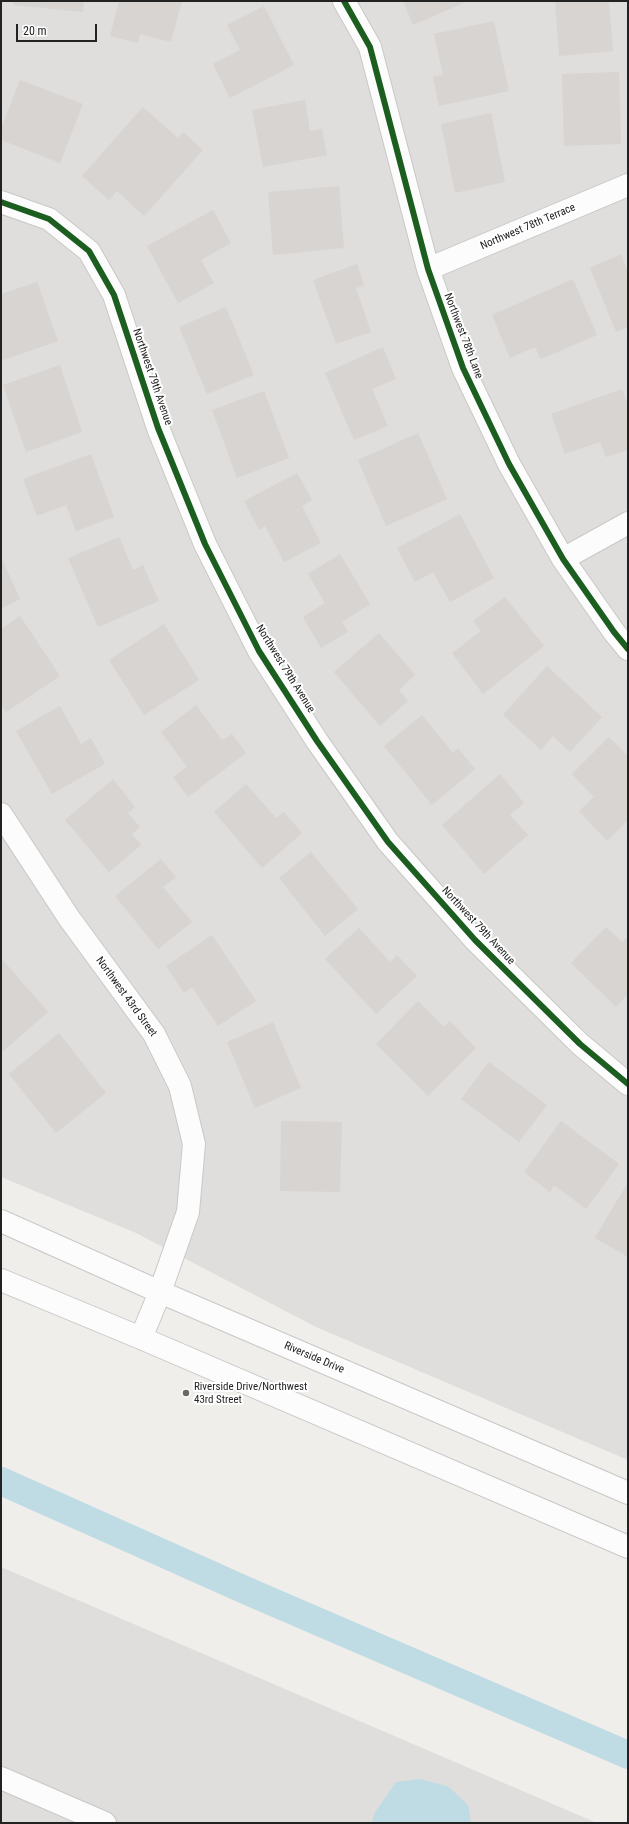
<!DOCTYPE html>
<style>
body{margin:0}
#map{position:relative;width:629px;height:1824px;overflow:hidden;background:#f0eeeb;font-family:"Roboto Condensed",sans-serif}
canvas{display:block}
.frame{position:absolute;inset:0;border:2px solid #222;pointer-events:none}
.scale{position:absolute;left:16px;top:24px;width:81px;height:18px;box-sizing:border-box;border:2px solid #222;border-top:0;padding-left:5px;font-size:12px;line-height:14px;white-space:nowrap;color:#222;-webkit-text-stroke:3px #fff;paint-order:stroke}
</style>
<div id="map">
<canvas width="629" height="1824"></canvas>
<div class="frame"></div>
<div class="scale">20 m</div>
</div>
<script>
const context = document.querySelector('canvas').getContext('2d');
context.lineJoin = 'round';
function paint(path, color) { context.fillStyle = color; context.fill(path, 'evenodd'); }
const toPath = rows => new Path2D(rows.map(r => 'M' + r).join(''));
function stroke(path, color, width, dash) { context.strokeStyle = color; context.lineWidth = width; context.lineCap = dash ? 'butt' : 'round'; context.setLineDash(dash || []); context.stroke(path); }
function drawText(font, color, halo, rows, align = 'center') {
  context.font = font + ' "Roboto Condensed",sans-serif'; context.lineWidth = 4; context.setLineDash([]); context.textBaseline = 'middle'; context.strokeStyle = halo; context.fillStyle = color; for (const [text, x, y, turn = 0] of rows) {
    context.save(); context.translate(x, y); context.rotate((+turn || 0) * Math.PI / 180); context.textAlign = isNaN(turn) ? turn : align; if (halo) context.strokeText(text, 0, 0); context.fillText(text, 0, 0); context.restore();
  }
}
const residential = toPath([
 [1,1,628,1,628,1460,316,1327,136,1233,1,1177],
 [1,1567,597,1823,1,1823]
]);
const water = toPath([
 [420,1779,447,1786,452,1790,468,1805,471,1823,372,1823,374,1814,396,1782]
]);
const canal = toPath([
 [1,1481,254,1594,628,1755]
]);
const building = toPath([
 [13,1,84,1,83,12,13,5],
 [119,1,182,1,171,42,140,34,138,43,110,36],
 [403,1,468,1,413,25],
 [555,1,609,1,613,51,559,56],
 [264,6,294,65,230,98,213,64,240,50,227,25],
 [494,21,509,91,439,106,433,77,443,75,434,34],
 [619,72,621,144,564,146,562,74],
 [20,80,83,104,60,163,1,140,1,129],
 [305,100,310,131,322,129,327,155,263,167,252,110],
 [143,107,178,138,183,132,203,150,144,216,117,191,109,200,82,176],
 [491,113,505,182,455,193,441,124],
 [339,186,344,248,273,255,268,192],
 [213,210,231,243,201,260,214,283,178,303,147,246],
 [621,254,628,272,628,327,616,332,590,268],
 [357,264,364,285,356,288,371,332,336,344,313,280],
 [573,279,597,335,541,359,535,347,510,358,492,315],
 [37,282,58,341,1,361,1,294],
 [226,307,254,375,207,394,179,327],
 [383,347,396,379,372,389,388,426,354,440,325,373],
 [60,365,82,432,26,452,3,385],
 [622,389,628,405,628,450,606,457,600,442,565,454,551,414],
 [264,391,289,458,237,478,212,410],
 [418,433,447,499,386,526,358,460],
 [91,454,114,517,76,531,66,505,37,516,23,479],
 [297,473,312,500,302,506,321,543,284,562,265,526,259,530,244,501],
 [460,514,494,578,450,602,433,572,415,582,397,548],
 [119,537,133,570,143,565,159,601,98,627,68,558],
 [340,554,370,604,342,622,348,632,321,648,303,617,325,603,308,574],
 [1,557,20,599,1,609],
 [505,597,544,646,483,694,452,653,481,631,473,621],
 [20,616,60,676,6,712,1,705,1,629],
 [164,624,199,680,144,715,109,660],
 [379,633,415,675,399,690,408,701,380,726,334,672],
 [547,666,602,717,570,752,553,736,541,750,503,715],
 [196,705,222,740,232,734,246,753,188,797,173,777,187,767,161,732],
 [60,706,81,744,91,738,105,764,52,794,16,731],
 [422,715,453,753,458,748,475,769,432,805,384,746],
 [609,737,628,756,628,820,607,841,579,811,594,797,572,774],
 [500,774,524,803,510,815,528,835,484,874,442,825],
 [113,779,135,807,128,813,140,827,132,834,141,845,109,872,65,820],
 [246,784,276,818,284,812,302,833,262,868,214,812],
 [311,852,358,909,325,936,279,878],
 [161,859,176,877,163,887,192,922,158,949,115,896],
 [606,927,622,942,628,936,628,994,616,1007,571,963],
 [359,928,390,962,397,955,417,976,376,1014,325,959],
 [212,935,256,1001,218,1026,192,987,184,993,166,966],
 [1,958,48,1012,1,1053],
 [418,1001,444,1027,450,1021,476,1048,428,1096,376,1044],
 [273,1022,301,1088,255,1108,227,1042],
 [59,1033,106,1093,56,1133,9,1074],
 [489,1062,547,1105,519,1142,461,1099],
 [281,1121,342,1122,340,1192,280,1191],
 [561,1121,619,1164,586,1209,554,1185,550,1192,524,1172],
 [628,1182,628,1257,595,1238]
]);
const minor = toPath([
 [344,1,370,47,428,269,463,368,509,464,563,559,614,632,628,649],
 [1,202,49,219,89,251,114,295,158,428,205,544,259,651,317,741,388,842,475,940,580,1044,628,1084],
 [428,269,628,185],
 [563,559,628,523],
 [1,814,69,918,154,1034,180,1086,194,1144,188,1212,160,1292,141,1338],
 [1,1221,160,1292,628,1493],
 [1,1280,141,1338,628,1547],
 [1,1778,105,1823]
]);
const cycleway = toPath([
 [344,1,370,47,428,269,463,368,509,464,563,559,614,632,628,649],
 [1,202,49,219,89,251,114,295,158,428,205,544,259,651,317,741,388,842,475,940,580,1044,628,1084]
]);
const markers = [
 [186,1393,4,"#6a6968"]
];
const streetNames = [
 ["Northwest 78th Terrace",528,227,-23],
 ["Northwest 78th Lane",463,336,69],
 ["Northwest 79th Avenue",152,377,71],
 ["Northwest 79th Avenue",285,669,58],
 ["Northwest 79th Avenue",478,926,47],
 ["Northwest 43rd Street",126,997,54],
 ["Riverside Drive",314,1358,23]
];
const poiNames = [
 ["Riverside Drive/Northwest",194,1387],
 ["43rd Street",194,1400]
];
paint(residential, '#dfdedc');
paint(water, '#bfdbe3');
stroke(canal, '#bfdbe3', 28);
paint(building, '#d7d4d2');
stroke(minor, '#c9c8c7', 24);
stroke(minor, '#fdfcfc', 22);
stroke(cycleway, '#1b5e20', 6);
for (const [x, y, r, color] of markers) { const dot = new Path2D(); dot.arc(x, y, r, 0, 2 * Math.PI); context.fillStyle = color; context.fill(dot); stroke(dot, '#fff', 1.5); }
drawText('11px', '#222', '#fff', streetNames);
drawText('11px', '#222', '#fff', poiNames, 'left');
</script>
